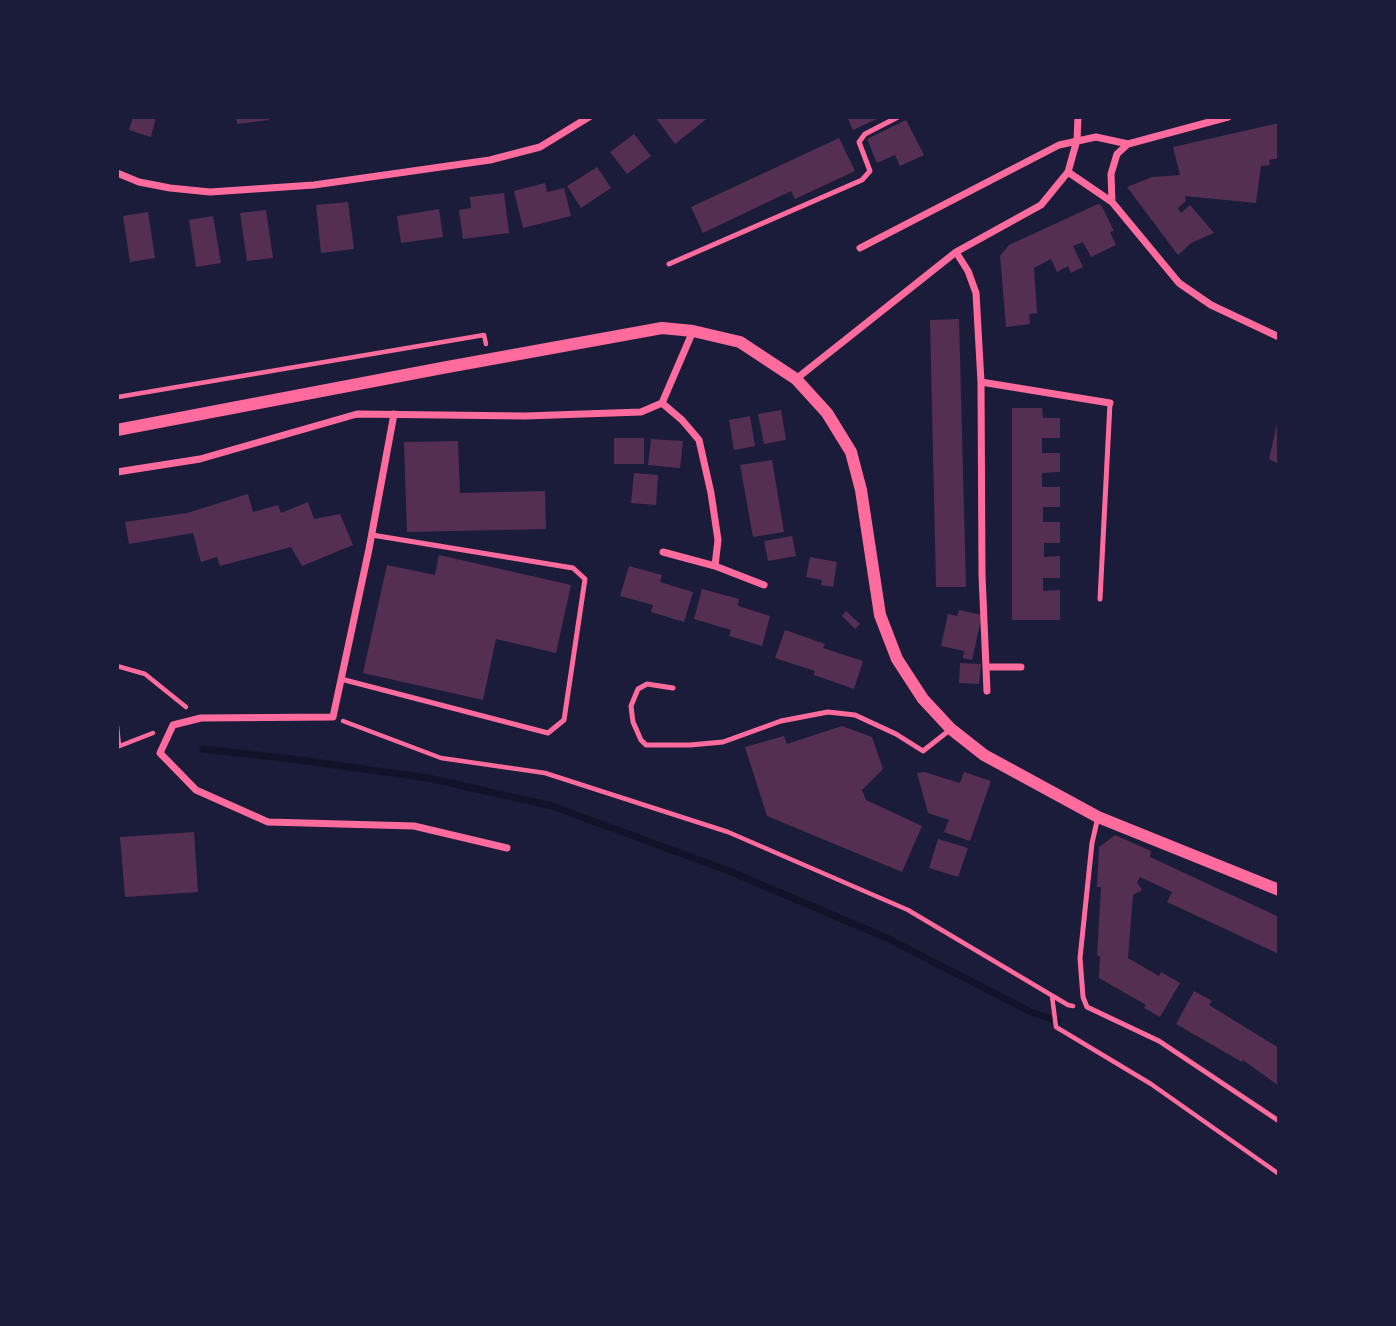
<!DOCTYPE html>
<style>
body{margin:0}
#map{position:relative;width:1396px;height:1326px;overflow:hidden;background:#1b1b3a;font-family:Georgia,serif}
canvas{display:block}
.frame{position:absolute;inset:0;border:119px solid #1b1b3a;pointer-events:none}
</style>
<div id="map">
<canvas width="1396" height="1326"></canvas>
<div class="frame"></div>
</div>
<script>
const context = document.querySelector('canvas').getContext('2d');
context.lineJoin = 'round';
const toPath = rows => new Path2D(rows.map(r => 'M' + r).join(''));
function stroke(path, color, width, dash) { context.strokeStyle = color; context.lineWidth = width; context.lineCap = dash ? 'butt' : 'round'; context.setLineDash(dash || []); context.stroke(path); }
function paint(path, color) { context.fillStyle = color; context.fill(path, 'evenodd'); }
const stream = toPath([
 [203,749,292,759,428,778,552,806,729,871,887,938,1031,1012,1058,1021]
]);
const building = toPath([
 [133,117,156,117,151,137,129,130],
 [236,117,268,117,269,120,237,124],
 [655,117,709,117,675,144],
 [847,117,881,117,853,130],
 [906,120,924,155,900,166,895,155,877,163,867,139],
 [1279,123,1279,158,1269,160,1270,165,1261,166,1256,203,1185,196,1186,201,1178,208,1181,213,1190,205,1214,233,1191,243,1178,255,1127,187,1152,177,1180,175,1173,147],
 [634,134,651,156,627,174,610,152],
 [839,138,855,171,795,199,791,191,703,233,691,207],
 [597,167,611,188,581,208,567,186],
 [545,183,547,192,564,188,571,216,523,228,514,191],
 [504,193,509,233,463,239,459,210,471,208,470,197],
 [348,202,354,249,321,253,316,205],
 [1098,204,1101,205,1114,231,1110,232,1116,245,1091,257,1083,242,1073,246,1083,267,1071,273,1068,266,1057,272,1051,259,1034,268,1037,313,1029,314,1030,324,1006,327,1000,256,1009,245],
 [439,209,443,237,401,243,397,216],
 [266,210,273,258,247,261,240,213],
 [148,212,155,258,130,262,123,216],
 [213,216,221,263,196,267,189,220],
 [959,319,966,587,936,587,930,320],
 [1012,408,1042,408,1043,418,1060,418,1060,438,1042,438,1042,453,1060,453,1060,472,1042,473,1042,487,1060,487,1060,507,1043,507,1043,522,1060,522,1060,543,1044,543,1044,557,1060,556,1060,578,1043,578,1043,591,1060,590,1060,620,1012,620],
 [781,410,786,440,764,444,758,414],
 [750,416,755,446,734,450,729,420],
 [1278,420,1279,420,1279,464,1269,459],
 [614,438,644,438,644,464,614,464],
 [651,439,683,441,680,468,648,465],
 [458,441,460,493,545,491,546,529,407,532,404,442],
 [772,460,784,532,753,537,740,465],
 [634,473,658,475,656,505,631,503],
 [248,494,253,512,278,505,281,513,308,502,314,519,340,514,353,545,302,566,291,547,220,566,217,557,201,562,193,533,129,544,125,522,187,513],
 [792,536,796,556,768,561,764,541],
 [439,555,571,585,556,653,496,639,483,700,363,673,387,565,435,575],
 [810,557,837,562,833,587,821,585,822,580,806,577],
 [629,566,662,575,660,582,693,592,684,622,651,612,653,605,620,596],
 [702,589,739,599,738,606,770,616,762,646,729,636,731,630,694,619],
 [959,610,982,615,972,660,963,658,964,651,941,646,948,614,957,616],
 [846,611,860,624,855,629,842,616],
 [785,630,825,644,823,648,863,661,854,689,814,675,815,671,775,658],
 [960,663,981,664,979,684,959,683],
 [842,726,872,737,883,769,862,790,866,800,922,826,902,872,767,816,745,747,784,736,787,744],
 [924,772,960,783,964,772,991,781,970,841,944,832,949,820,928,813,917,773],
 [194,832,198,892,125,897,120,837],
 [1115,835,1151,851,1150,857,1279,917,1279,954,1167,902,1172,892,1140,877,1137,882,1142,890,1133,895,1128,958,1159,976,1161,972,1180,983,1160,1017,1144,1008,1146,1005,1099,978,1100,956,1097,956,1101,887,1097,887,1099,847],
 [938,839,968,848,958,877,929,868],
 [1194,991,1212,1001,1209,1005,1279,1048,1279,1086,1243,1060,1242,1062,1176,1024]
]);
const path = toPath([
 [118,397,484,335,486,344],
 [117,666,145,674,186,707],
 [343,721,441,758,545,773,728,832,908,910,1068,1005,1073,1006],
 [117,726,119,746],
 [117,747,153,733],
 [1052,996,1056,1027,1151,1084,1279,1174]
]);
const service = toPath([
 [669,264,862,180,870,171,859,142,865,134,898,117],
 [1100,599,1110,403],
 [341,679,548,733,564,720,585,579,573,568,372,535],
 [673,688,647,684,638,689,631,706,633,722,641,740,646,745,690,745,723,742,781,721,828,712,855,715,896,734,923,751,951,729],
 [1098,817,1092,843,1080,958,1083,997,1087,1007,1159,1041,1279,1121]
]);
const minor = toPath([
 [1068,172,1112,202,1179,283,1211,305,1279,337],
 [117,173,139,182,170,188,210,192,314,185,490,160,540,147,589,117],
 [1112,202,1111,174,1117,154,1128,144],
 [860,248,1059,145,1096,137,1128,144,1228,117],
 [956,252,968,271,976,293,981,382,982,575,987,691],
 [796,379,956,252,1041,205,1068,172,1077,140,1078,117],
 [981,382,1110,403],
 [662,403,682,420,699,440,711,493,718,540,715,566,764,585],
 [394,414,369,549,333,717,201,718,173,725,160,753,196,790,268,822,414,826,507,848],
 [117,472,200,459,357,414,525,416,641,412,662,403,693,331],
 [663,552,715,566],
 [986,667,1021,667]
]);
const tertiary = toPath([
 [117,430,442,368,662,328,693,331,740,342,796,379,827,413,851,452,861,490,880,615,897,659,923,699,951,729,984,755,1098,817,1279,890]
]);
stroke(stream, '#12122b', 7);
paint(building, '#542f53');
stroke(path, '#ff6b9d', 4.5);
stroke(service, '#ff6b9d', 5);
stroke(minor, '#ff6b9d', 7);
stroke(tertiary, '#ff6b9d', 12);
</script>
